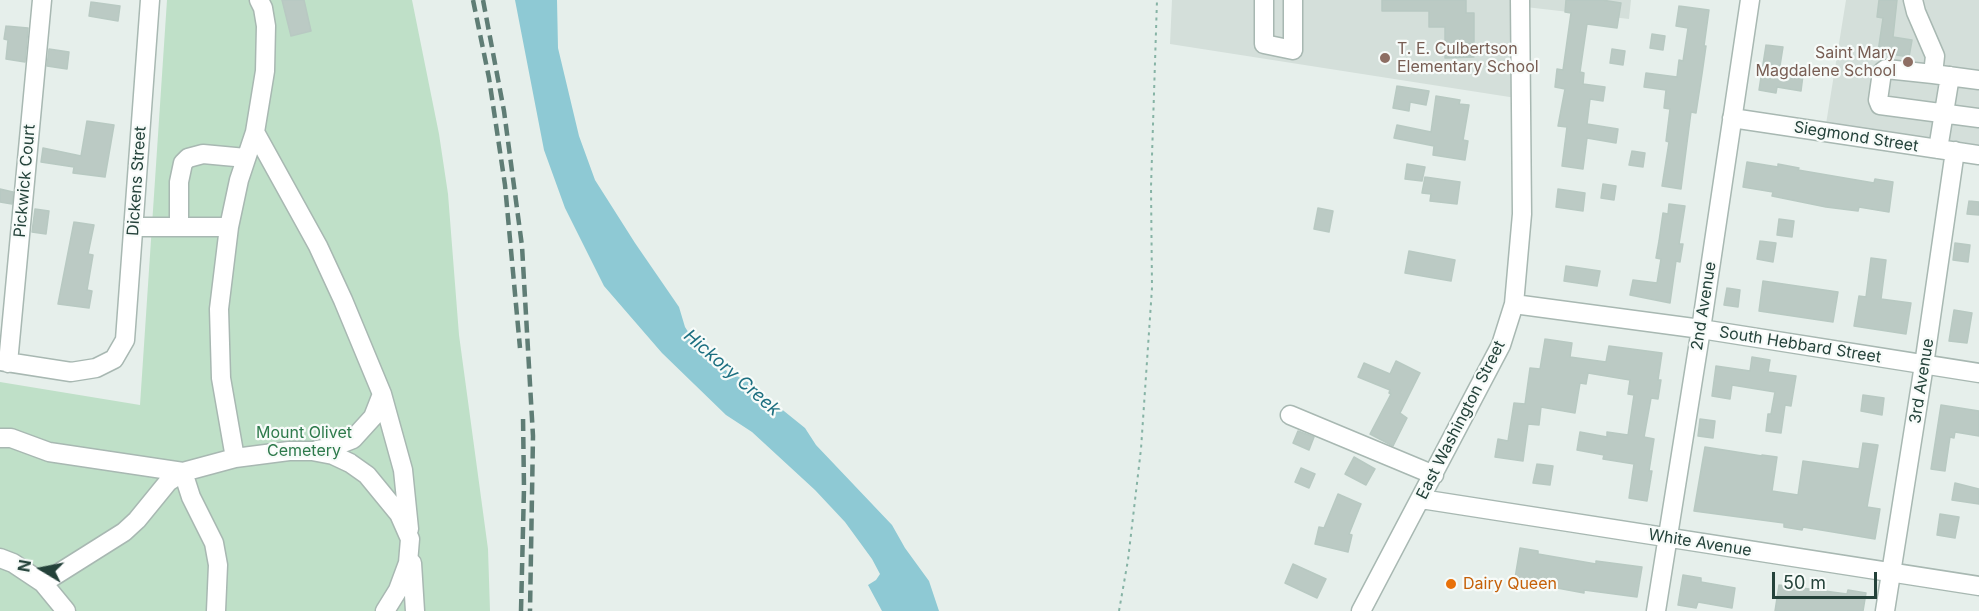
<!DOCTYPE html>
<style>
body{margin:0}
#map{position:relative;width:1979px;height:611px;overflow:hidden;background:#e6efeb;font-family:Inter,sans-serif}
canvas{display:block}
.north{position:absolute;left:12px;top:539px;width:60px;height:60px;-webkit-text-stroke:4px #f7fbf9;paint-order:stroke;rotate:280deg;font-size:16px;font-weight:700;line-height:24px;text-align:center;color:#24423a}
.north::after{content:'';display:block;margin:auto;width:21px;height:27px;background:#24423a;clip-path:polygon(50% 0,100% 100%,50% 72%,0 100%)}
.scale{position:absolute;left:1772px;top:572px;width:105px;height:27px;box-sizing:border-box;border:3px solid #24423a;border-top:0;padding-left:8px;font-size:18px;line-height:21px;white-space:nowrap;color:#24423a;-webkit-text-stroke:4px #f7fbf9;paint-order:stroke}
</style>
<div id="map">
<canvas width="1979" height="611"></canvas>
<div class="north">N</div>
<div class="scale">50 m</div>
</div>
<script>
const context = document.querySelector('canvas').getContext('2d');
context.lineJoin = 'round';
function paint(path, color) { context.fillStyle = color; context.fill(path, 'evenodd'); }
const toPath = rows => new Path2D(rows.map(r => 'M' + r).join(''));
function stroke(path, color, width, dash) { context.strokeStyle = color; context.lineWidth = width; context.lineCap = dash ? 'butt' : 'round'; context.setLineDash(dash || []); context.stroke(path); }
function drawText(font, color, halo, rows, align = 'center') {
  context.font = font + ' Inter,sans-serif'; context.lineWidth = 4.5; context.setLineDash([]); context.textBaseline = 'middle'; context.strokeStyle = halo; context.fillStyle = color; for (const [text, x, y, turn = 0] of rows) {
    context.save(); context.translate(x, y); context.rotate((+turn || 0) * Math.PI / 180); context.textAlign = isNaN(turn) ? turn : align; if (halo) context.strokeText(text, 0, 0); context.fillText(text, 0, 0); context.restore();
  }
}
const built = toPath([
 [1172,0,1631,0,1629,19,1517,6,1516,98,1170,44],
 [1846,0,1979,0,1979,148,1826,124]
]);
const green = toPath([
 [167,0,412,0,439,134,448,194,459,335,488,549,490,611,0,611,0,382,140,405]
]);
const water = toPath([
 [515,0,557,0,558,48,579,136,595,180,635,243,679,307,685,327,697,346,716,365,748,382,805,428,816,445,892,525,905,548,929,581,939,611,882,611,868,585,876,580,880,574,872,559,845,522,815,490,752,432,726,415,662,353,604,286,565,208,544,150]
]);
const building = toPath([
 [282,0,304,0,311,31,291,36,282,0],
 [1382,0,1466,0,1466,13,1474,13,1474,57,1445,58,1445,27,1429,27,1429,11,1382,11,1382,0],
 [1566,0,1602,0,1621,3,1617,28,1587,24,1580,72,1584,73,1583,84,1605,87,1603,101,1590,99,1587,124,1618,129,1616,143,1587,138,1583,169,1562,166,1567,127,1558,126,1565,89,1555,87,1557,69,1563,70,1571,13,1565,12,1566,0],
 [1879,0,1897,0,1893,37,1912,40,1909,57,1878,52,1883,18,1877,17,1879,0],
 [91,2,120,6,118,21,89,16,91,2],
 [1679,6,1709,10,1704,46,1706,46,1702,74,1696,113,1691,112,1681,189,1662,186,1669,142,1666,141,1670,109,1664,108,1666,90,1644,87,1646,73,1677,77,1679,60,1683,61,1688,28,1676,26,1679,6],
 [6,26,28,28,25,62,6,59,8,40,4,39,6,26],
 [1652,34,1665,36,1663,50,1650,48,1652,34],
 [1766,45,1783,47,1779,72,1803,75,1801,91,1777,87,1776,93,1759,90,1766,45],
 [49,49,69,52,67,69,47,66,49,49],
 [1612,49,1625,51,1623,65,1610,63,1612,49],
 [1397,86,1429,91,1426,105,1410,102,1409,111,1393,108,1397,86],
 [1436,96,1460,100,1459,104,1469,105,1463,140,1468,141,1465,160,1433,155,1434,146,1394,138,1397,125,1431,132,1436,96],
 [87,121,114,125,105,177,73,173,74,167,41,162,43,148,81,156,87,121],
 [1632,151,1645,153,1643,167,1629,165,1632,151],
 [1747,162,1778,167,1778,164,1799,168,1798,170,1874,183,1875,179,1893,182,1889,212,1859,207,1858,211,1826,207,1772,196,1773,192,1743,187,1747,162],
 [1407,164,1425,167,1422,181,1405,179,1407,164],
 [1425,177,1460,182,1457,204,1430,201,1431,194,1422,193,1425,177],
 [1603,184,1616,186,1614,200,1601,198,1603,184],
 [0,189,13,192,12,204,0,202,0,189],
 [1558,189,1585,193,1583,211,1556,207,1558,189],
 [1969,201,1979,202,1979,215,1967,214,1969,201],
 [1669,204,1685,206,1679,244,1683,244,1680,262,1676,261,1670,303,1630,295,1633,280,1657,283,1661,259,1656,258,1659,241,1663,213,1668,214,1669,204],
 [1318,208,1333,211,1329,232,1314,229,1318,208],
 [35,209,49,211,46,234,32,232,35,209],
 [1779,219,1794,221,1792,237,1777,235,1779,219],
 [74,222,94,225,88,254,93,255,87,290,92,291,89,308,58,304,74,222],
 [1760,241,1776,243,1773,262,1757,259,1760,241],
 [1955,243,1970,245,1968,262,1953,260,1955,243],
 [1409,251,1455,260,1451,281,1405,273,1409,251],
 [1871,258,1886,260,1881,299,1911,303,1906,334,1854,326,1859,296,1866,297,1871,258],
 [1566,266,1600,271,1597,286,1564,281,1566,266],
 [1763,281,1838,292,1833,322,1759,311,1763,281],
 [1727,288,1740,290,1738,307,1724,305,1727,288],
 [1954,310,1972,313,1967,343,1949,341,1954,310],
 [1545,339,1572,343,1570,357,1606,362,1609,346,1662,353,1658,380,1661,380,1658,399,1651,398,1644,437,1654,439,1649,471,1652,471,1647,501,1629,498,1634,464,1603,459,1604,455,1577,450,1580,432,1607,437,1607,432,1628,435,1634,395,1628,394,1630,380,1588,373,1586,384,1580,383,1575,413,1541,407,1539,425,1528,424,1523,461,1495,457,1498,439,1508,441,1514,403,1525,404,1530,368,1540,369,1545,339],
 [1752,357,1770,360,1768,372,1796,376,1791,406,1785,405,1781,433,1766,431,1768,414,1771,414,1775,392,1732,385,1730,399,1712,396,1716,366,1750,371,1752,357],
 [1396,361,1420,373,1400,413,1407,418,1393,446,1370,434,1391,394,1389,393,1390,390,1358,377,1364,363,1390,374,1396,361],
 [1863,395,1884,398,1882,415,1861,411,1863,395],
 [1941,405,1979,411,1979,436,1955,432,1954,438,1950,437,1945,471,1931,469,1941,405],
 [1700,419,1715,421,1713,438,1698,436,1700,419],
 [1298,431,1314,437,1309,450,1293,443,1298,431],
 [1863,443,1878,445,1867,507,1880,509,1875,539,1803,527,1802,530,1784,527,1784,523,1694,511,1705,447,1762,456,1762,455,1777,457,1772,491,1798,495,1803,461,1859,469,1863,443],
 [1354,457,1375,469,1366,485,1345,474,1354,457],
 [1537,464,1553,466,1550,485,1533,483,1537,464],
 [1301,468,1315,474,1309,488,1295,482,1301,468],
 [1955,483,1979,489,1979,504,1952,500,1955,483],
 [1338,494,1361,504,1349,534,1352,535,1348,552,1315,544,1319,527,1324,528,1338,494],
 [1940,514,1959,517,1955,538,1937,535,1940,514],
 [1520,548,1538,551,1538,554,1596,564,1596,561,1642,567,1637,597,1584,590,1584,593,1541,585,1542,582,1515,578,1520,548],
 [1293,564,1326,579,1317,598,1285,583,1293,564],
 [1683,575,1701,578,1701,582,1735,588,1732,608,1698,602,1696,608,1678,605,1683,575],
 [1779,585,1847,594,1848,590,1866,593,1863,611,1775,611,1779,585]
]);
const path = toPath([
 [1119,611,1128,560,1141,449,1152,288,1151,187,1157,0]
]);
const minor = toPath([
 [1264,0,1264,44,1293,50,1293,0],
 [1913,0,1916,12,1935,56,1933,74,1979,80],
 [1933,74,1886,69,1882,72,1878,100,1880,105,1979,118],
 [1732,118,1979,155],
 [255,132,318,246,343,300,382,394,403,470,409,529],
 [1938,149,1950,76],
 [134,227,229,227],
 [179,227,179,182,183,163,188,158,203,154,246,158],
 [1514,304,1701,329,1979,373],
 [0,361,71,372,96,368,114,359,125,340,150,0],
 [8,363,42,0],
 [1290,415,1434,475],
 [0,438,11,438,49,452,183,472,191,497,214,543,218,565,216,611],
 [317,450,330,448,353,439,373,417,382,394],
 [235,458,221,378,219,309,229,227,239,180,255,132,265,71,266,26,263,8,259,0],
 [1421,499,1979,586],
 [0,558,13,563,43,583,66,611],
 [412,563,415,611],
 [43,583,124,532,137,520,168,482,183,472,235,458,289,451,312,451,333,455,350,463,367,475,399,514,410,539,408,563,398,590,385,611],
 [1361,611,1501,345,1514,304,1522,214,1520,0],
 [1656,611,1701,329,1750,0],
 [1885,611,1924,365,1955,151]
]);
const rail = toPath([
 [473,0,489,78,505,185,520,348],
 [483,0,504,111,522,246,533,436,530,611],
 [521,611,524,488,523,416]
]);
const markers = [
 [1385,58,6,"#8d6e63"],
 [1908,62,6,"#8d6e63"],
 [1451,584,6,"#e8710a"]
];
const educationNames = [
 ["T. E. Culbertson",1397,49],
 ["Elementary School",1397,67],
 ["Saint Mary",1896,53,"right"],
 ["Magdalene School",1896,71,"right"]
];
const streetNames = [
 ["Siegmond Street",1856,137,9],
 ["Pickwick Court",25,181,-85],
 ["Dickens Street",137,181,-86],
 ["2nd Avenue",1704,306,-81],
 ["South Hebbard Street",1800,345,9],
 ["3rd Avenue",1922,381,-81],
 ["East Washington Street",1461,420,-63],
 ["White Avenue",1700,543,9]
];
const parkNames = [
 ["Mount Olivet",304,433],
 ["Cemetery",304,451]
];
const foodNames = [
 ["Dairy Queen",1463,584]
];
const waterNames = [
 ["Hickory Creek",732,373,41]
];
paint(built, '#d4dfda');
paint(green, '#bfe0c8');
paint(water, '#8ec9d4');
paint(building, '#bbcac4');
stroke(building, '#b8c9c2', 1.5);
stroke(minor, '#a8b8b2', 21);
stroke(path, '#86b3a5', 2, [3, 4.5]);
stroke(minor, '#fff', 18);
stroke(rail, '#5f7d75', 4.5, [12, 6]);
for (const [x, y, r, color] of markers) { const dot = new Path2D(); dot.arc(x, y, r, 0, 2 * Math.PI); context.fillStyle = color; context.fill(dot); stroke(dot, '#f7fbf9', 2); }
drawText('16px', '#785e54', '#f7fbf9', educationNames, 'left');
drawText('16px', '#24423a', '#f7fbf9', streetNames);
drawText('16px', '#2d7a4b', '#f7fbf9', parkNames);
drawText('16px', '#c56008', '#f7fbf9', foodNames, 'left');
drawText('italic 18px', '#1c6f80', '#f7fbf9', waterNames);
</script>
